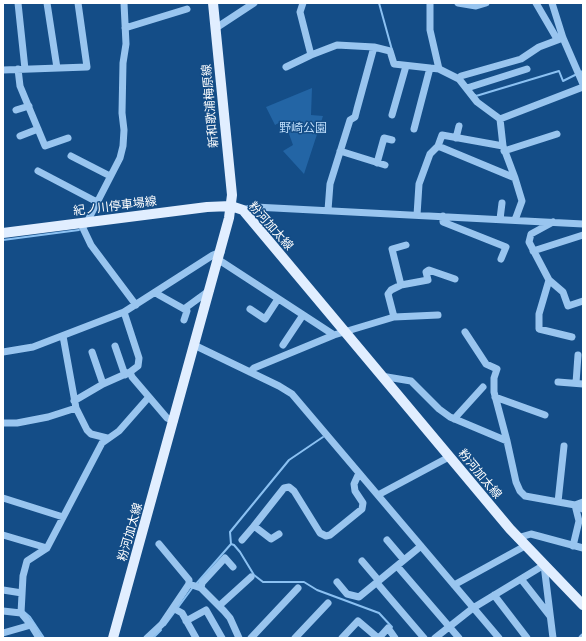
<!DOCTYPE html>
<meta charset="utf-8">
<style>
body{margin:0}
#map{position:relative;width:586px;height:641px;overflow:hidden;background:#144d87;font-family:"Exo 2",sans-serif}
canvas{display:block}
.frame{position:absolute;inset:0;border:4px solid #fff;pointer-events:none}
</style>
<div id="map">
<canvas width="586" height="641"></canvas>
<div class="frame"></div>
</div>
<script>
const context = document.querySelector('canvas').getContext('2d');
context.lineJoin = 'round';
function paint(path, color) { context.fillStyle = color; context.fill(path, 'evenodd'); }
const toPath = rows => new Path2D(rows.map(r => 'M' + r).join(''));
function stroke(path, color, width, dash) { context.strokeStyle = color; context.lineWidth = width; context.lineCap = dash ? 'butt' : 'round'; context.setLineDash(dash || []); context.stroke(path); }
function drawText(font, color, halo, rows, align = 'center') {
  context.font = font + ' "Exo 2","Noto Sans JP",sans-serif'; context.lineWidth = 3; context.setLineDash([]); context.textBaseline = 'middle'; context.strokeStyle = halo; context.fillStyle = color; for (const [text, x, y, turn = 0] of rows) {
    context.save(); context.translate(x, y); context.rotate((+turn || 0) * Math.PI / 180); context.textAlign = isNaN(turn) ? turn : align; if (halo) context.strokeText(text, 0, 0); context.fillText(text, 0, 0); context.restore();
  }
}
const green = toPath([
 [312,88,311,115,323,116,304,174,283,151,293,145,284,120,275,125,266,107]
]);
const stream = toPath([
 [379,3,392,50],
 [475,95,476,96,559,71,563,81,583,71],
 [3,240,79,230],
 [231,544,234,545,240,552,254,575,263,582,304,582,317,590,379,613,392,627],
 [231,544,230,532,289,460,323,437],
 [196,584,231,544],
 [22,610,30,617,44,638],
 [165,625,193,587],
 [153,638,161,630]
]);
const minor = toPath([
 [18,3,25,69],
 [47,3,57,68],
 [430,3,430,30,439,69],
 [458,3,476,6,486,3],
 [536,3,557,39],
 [552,3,563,38,583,84],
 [125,28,187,9],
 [216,28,254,3],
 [374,47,390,51,394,64,439,69,459,79,477,102,500,119,583,87],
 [311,55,337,45,374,47,357,109,355,117,350,120,330,184,328,210],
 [286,67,311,55,300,12,303,3],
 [18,69,20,86,45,146,68,138],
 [3,70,87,67,78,3],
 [459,79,461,76,521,59,539,47,563,38],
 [467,88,527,69],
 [16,110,29,106],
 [392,115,406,66],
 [500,119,503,146,515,178],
 [414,129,430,68],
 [20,136,38,129],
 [456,138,459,126],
 [438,146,442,135,503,146],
 [340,151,385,165],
 [504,151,557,134],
 [71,156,110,176],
 [377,163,384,138,392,140],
 [38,171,97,202],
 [243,210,255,207,583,224],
 [417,215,419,184,430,154,438,146,515,178,522,201,515,220],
 [443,216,443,222,506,247,501,259],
 [500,219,502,203],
 [553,222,531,234,529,242,549,280,539,314,539,329,572,337],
 [81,224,91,245,136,305],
 [86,224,120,158,123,146,124,130,122,113,123,63,126,44,124,3],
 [533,251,583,235],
 [219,260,334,335,394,317,438,315],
 [549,280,563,292,568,306,583,301],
 [401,285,392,249,406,245],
 [157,292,159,295,184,309,210,290],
 [184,309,187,311,184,320],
 [250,309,265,319,278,299],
 [124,312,139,358,138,366,130,372,132,377,167,418,174,421],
 [394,317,388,294,391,290,401,285,428,280,426,272,429,270,455,279],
 [465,332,486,364,497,369,494,378,494,392,507,441],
 [63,336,76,408,87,430,91,434,107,438],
 [194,345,279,386,292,394,499,638],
 [283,345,303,315],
 [115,346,125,375],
 [3,352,33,347,124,312,213,255,221,252],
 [92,352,103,384],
 [250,372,254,368,334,335],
 [381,376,411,381,439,409,450,417,507,441,516,482,520,491,525,496,575,505,583,509],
 [558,382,583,384],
 [576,383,578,355],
 [495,397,545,415],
 [74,401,103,384,130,372],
 [454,419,483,387],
 [3,423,17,423,48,417,76,408],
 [378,495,449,457],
 [3,498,63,517],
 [558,502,564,446],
 [279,534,271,539,254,526,284,488,289,487,294,491,320,533,326,536,330,535,362,509,363,503,355,491,354,484,359,473],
 [3,535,47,548],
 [517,538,531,534,583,548],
 [242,540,254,526],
 [387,540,404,560],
 [573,546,579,521,575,505,583,502],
 [362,561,379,581],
 [397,566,459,638],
 [521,579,550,616],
 [337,582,347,594,359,597,421,546],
 [377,583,424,638],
 [189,584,201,588,224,611,230,618,239,638],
 [454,585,525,546],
 [201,588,202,583,225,558,233,567],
 [3,590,22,593],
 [494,595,527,638],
 [219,606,251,577],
 [173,608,182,613,196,638],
 [3,611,21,613],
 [186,621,206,610,222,638],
 [3,633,31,625],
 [39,638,31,625,21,613,23,576,27,561,47,548,102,443,119,431,148,398],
 [147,638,162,624,189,584,189,580,159,544],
 [251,638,298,588],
 [295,638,328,603],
 [342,638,358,621,378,638],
 [379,638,388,628,395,638],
 [435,638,473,608,544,565,553,638],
 [582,638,583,637]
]);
const major = toPath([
 [3,233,207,207,231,206,243,210,510,529,583,605],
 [113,638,229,218,232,195,213,3]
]);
const streetNames = [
 ["新和歌浦梅原線",210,106,-95],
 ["紀ノ川停車場線",115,206,-7],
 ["粉河加太線",271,226,48],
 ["粉河加太線",480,474,50],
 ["粉河加太線",130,532,-74]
];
const parkNames = [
 ["野崎公園",303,128]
];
paint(green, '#2365a5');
stroke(stream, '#8bc1f2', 2);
stroke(minor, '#99c5ef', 7);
stroke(major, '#e1eeff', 10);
drawText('12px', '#fff', '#144d87', streetNames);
drawText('12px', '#bfdefb', '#144d87', parkNames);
</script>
